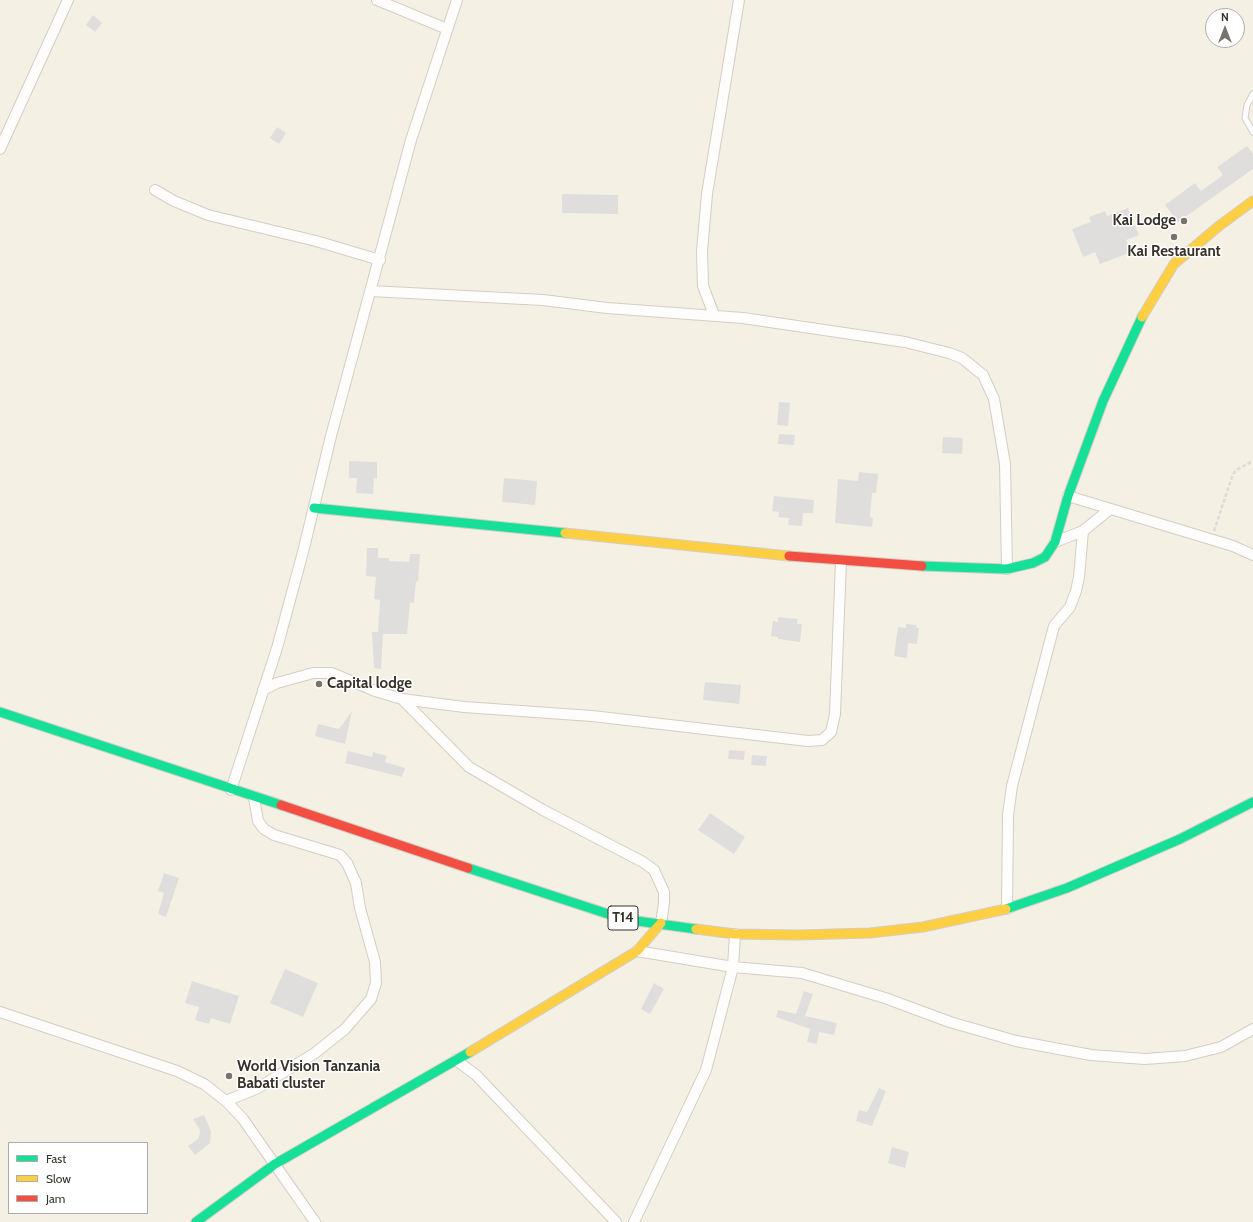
<!DOCTYPE html>
<style>
body{margin:0}
#map{position:relative;width:1253px;height:1222px;overflow:hidden;background:#f5f0e4;font-family:Cabin,sans-serif}
canvas{display:block}
.legend{position:absolute;left:8px;top:1142px;width:140px;height:72px;box-sizing:border-box;background:#fff;border:1px solid #afadaa;margin:0;padding:5px 7px;list-style:none;font-size:12px;color:#36322a}
.legend li{display:flex;align-items:center;gap:8px;height:20px}
.legend b{width:20px;border:1px solid #afadaa}
.north{position:absolute;left:1205px;top:8px;width:40px;height:40px;box-sizing:border-box;background:#fff;border:1px solid #afadaa;border-radius:50%;rotate:0deg;font-size:11px;font-weight:700;line-height:16px;text-align:center;color:#36322a}
.north::after{content:'';display:block;margin:auto;width:14px;height:18px;background:#79746b;clip-path:polygon(50% 0,100% 100%,50% 72%,0 100%)}
</style>
<div id="map">
<canvas width="1253" height="1222"></canvas>
<ul class="legend">
<li><b style="height:5px;background:#16e098"></b>Fast</li>
<li><b style="height:5px;background:#ffcf43"></b>Slow</li>
<li><b style="height:5px;background:#f24e42"></b>Jam</li>
</ul>
<div class="north">N</div>
</div>
<script>
const context = document.querySelector('canvas').getContext('2d');
context.lineJoin = 'round';
function paint(path, color) { context.fillStyle = color; context.fill(path, 'evenodd'); }
const toPath = rows => new Path2D(rows.map(r => 'M' + r).join(''));
function stroke(path, color, width, dash) { context.strokeStyle = color; context.lineWidth = width; context.lineCap = dash ? 'butt' : 'round'; context.setLineDash(dash || []); context.stroke(path); }
function drawText(font, color, halo, rows, align = 'center') {
  context.font = font + ' Cabin,sans-serif'; context.lineWidth = 3; context.setLineDash([]); context.textBaseline = 'middle'; context.strokeStyle = halo; context.fillStyle = color; for (const [text, x, y, turn = 0] of rows) {
    context.save(); context.translate(x, y); context.rotate((+turn || 0) * Math.PI / 180); context.textAlign = isNaN(turn) ? turn : align; if (halo) context.strokeText(text, 0, 0); context.fillText(text, 0, 0); context.restore();
  }
}
const building = toPath([
 [93,15,102,23,95,32,86,25],
 [277,127,286,133,279,144,270,138],
 [1247,146,1253,154,1253,169,1178,222,1165,205,1195,183,1201,191,1223,175,1217,167],
 [562,194,618,195,618,214,562,213],
 [1128,208,1139,235,1126,240,1131,252,1100,264,1095,252,1083,257,1072,229,1091,222,1089,217,1105,211,1107,216],
 [779,402,790,403,788,426,777,425],
 [779,434,795,435,794,445,778,444],
 [943,437,963,438,962,454,942,453],
 [349,461,377,462,377,479,374,478,373,494,356,493,357,478,349,478],
 [859,472,878,474,876,493,872,493,870,517,873,518,872,527,835,523,838,479,858,481],
 [504,478,537,481,535,505,502,502],
 [774,496,814,500,813,513,803,513,802,526,788,525,789,518,778,517,779,512,772,511],
 [367,548,378,548,378,558,389,558,389,561,409,562,410,554,420,554,418,582,416,581,414,603,410,602,407,634,383,634,381,669,374,668,372,632,378,632,380,600,374,599,376,577,366,576],
 [778,617,798,619,797,624,802,624,800,642,778,639,778,637,771,636,773,621,778,622],
 [906,624,917,625,916,628,919,628,917,644,908,643,907,658,894,656,898,627,906,628],
 [705,682,741,685,739,704,703,700],
 [352,711,345,744,315,736,318,724,339,729],
 [729,750,745,751,744,760,728,759],
 [348,751,372,757,373,752,387,756,385,762,405,768,402,777,345,763],
 [752,755,767,756,766,766,751,765],
 [710,813,745,837,734,854,698,830],
 [164,873,179,878,166,917,158,914,164,893,158,891],
 [285,969,318,983,303,1017,270,1003],
 [192,981,239,996,230,1024,211,1018,209,1024,195,1020,199,1007,185,1003],
 [654,983,664,989,650,1014,641,1009],
 [804,991,813,994,805,1016,837,1023,834,1035,819,1032,817,1044,807,1042,810,1029,776,1017,778,1010,796,1014],
 [879,1088,886,1091,872,1126,856,1121,859,1110,867,1112],
 [204,1115,211,1131,210,1143,195,1155,188,1146,199,1138,200,1130,193,1119],
 [892,1147,909,1152,905,1168,888,1163]
]);
const path = toPath([
 [1214,531,1233,474,1238,469,1253,461]
]);
const lane = toPath([
 [1253,94,1247,105,1245,118,1253,132]
]);
const street = toPath([
 [377,0,447,29],
 [0,149,68,0],
 [155,190,174,201,208,215,316,241,380,260],
 [371,291,543,300,607,308,743,318,905,342,949,353,962,358,983,375,994,399,1005,464,1007,569],
 [714,315,703,286,702,251,707,194,739,0],
 [1068,496,1233,546,1253,555],
 [1055,542,1083,531,1109,510],
 [263,690,277,683,313,673,332,673,375,691,402,699,464,707,592,716,808,741,822,740,831,732,835,714,841,561],
 [402,699,469,767,543,810,643,862,654,870,664,892,664,903,661,923],
 [231,790,277,648,303,552,331,436,411,140,457,0],
 [1007,909,1008,815,1012,786,1054,626,1070,607,1076,591,1079,577,1083,531],
 [637,951,733,967,802,973,885,998,950,1022,1016,1041,1091,1055,1145,1059,1185,1056,1221,1047,1253,1029],
 [0,1012,177,1071,204,1084,226,1101,243,1119,315,1222],
 [456,1060,476,1075,616,1222],
 [226,1101,258,1088,315,1053,345,1029,371,999,376,983,375,962,360,908,356,883,347,863,340,855,274,835,264,829,258,821,254,798],
 [634,1222,706,1070,733,967,735,934]
]);
const fast = toPath([
 [314,508,565,533],
 [922,566,1007,569,1033,563,1045,557,1055,542,1068,496,1103,401,1142,317],
 [0,712,281,805],
 [468,868,608,914,637,921,696,929],
 [1006,909,1067,888,1180,839,1253,802],
 [196,1222,275,1164,470,1052]
]);
const slow = toPath([
 [1142,317,1174,264,1219,226,1253,201],
 [565,533,789,556],
 [696,929,735,934,798,935,870,933,923,927,1006,909],
 [470,1052,637,951,661,923]
]);
const jam = toPath([
 [789,556,922,566],
 [281,805,468,868]
]);
const markers = [
 [1184,221,4,"#79746b"],
 [1174,237,4,"#79746b"],
 [319,684,4,"#79746b"],
 [229,1076,4,"#79746b"]
];
const shields = [
 [623,918,30]
];
const shieldNames = [
 ["T14",623,918]
];
const poiNames = [
 ["Kai Lodge",1176,221,"right"],
 ["Kai Restaurant",1174,252,"center"],
 ["Capital lodge",327,684],
 ["World Vision Tanzania",237,1067],
 ["Babati cluster",237,1084]
];
paint(building, '#e0dedd');
stroke(lane, '#d2cec5', 7);
stroke(street, '#d2cec5', 12);
stroke(fast, '#d2cec5', 11);
stroke(slow, '#d2cec5', 11);
stroke(jam, '#d2cec5', 11);
stroke(path, '#dedcd9', 2.5, [4, 2]);
stroke(lane, '#fefdfb', 5);
stroke(street, '#fefdfb', 10);
stroke(fast, '#16e098', 9);
stroke(slow, '#ffcf43', 9);
stroke(jam, '#f24e42', 9);
for (const [x, y, r, color] of markers) { const dot = new Path2D(); dot.arc(x, y, r, 0, 2 * Math.PI); context.fillStyle = color; context.fill(dot); stroke(dot, '#fff', 1.5); }
for (const [x, y, w] of shields) { const box = new Path2D(); box.roundRect(x - w / 2, y - 12, w, 24, 3); context.fillStyle = '#fff'; context.fill(box); stroke(box, '#36322a', 1); }
drawText('bold 14px', '#36322a', null, shieldNames);
drawText('bold 15px', '#36322a', '#fff', poiNames, 'left');
</script>
